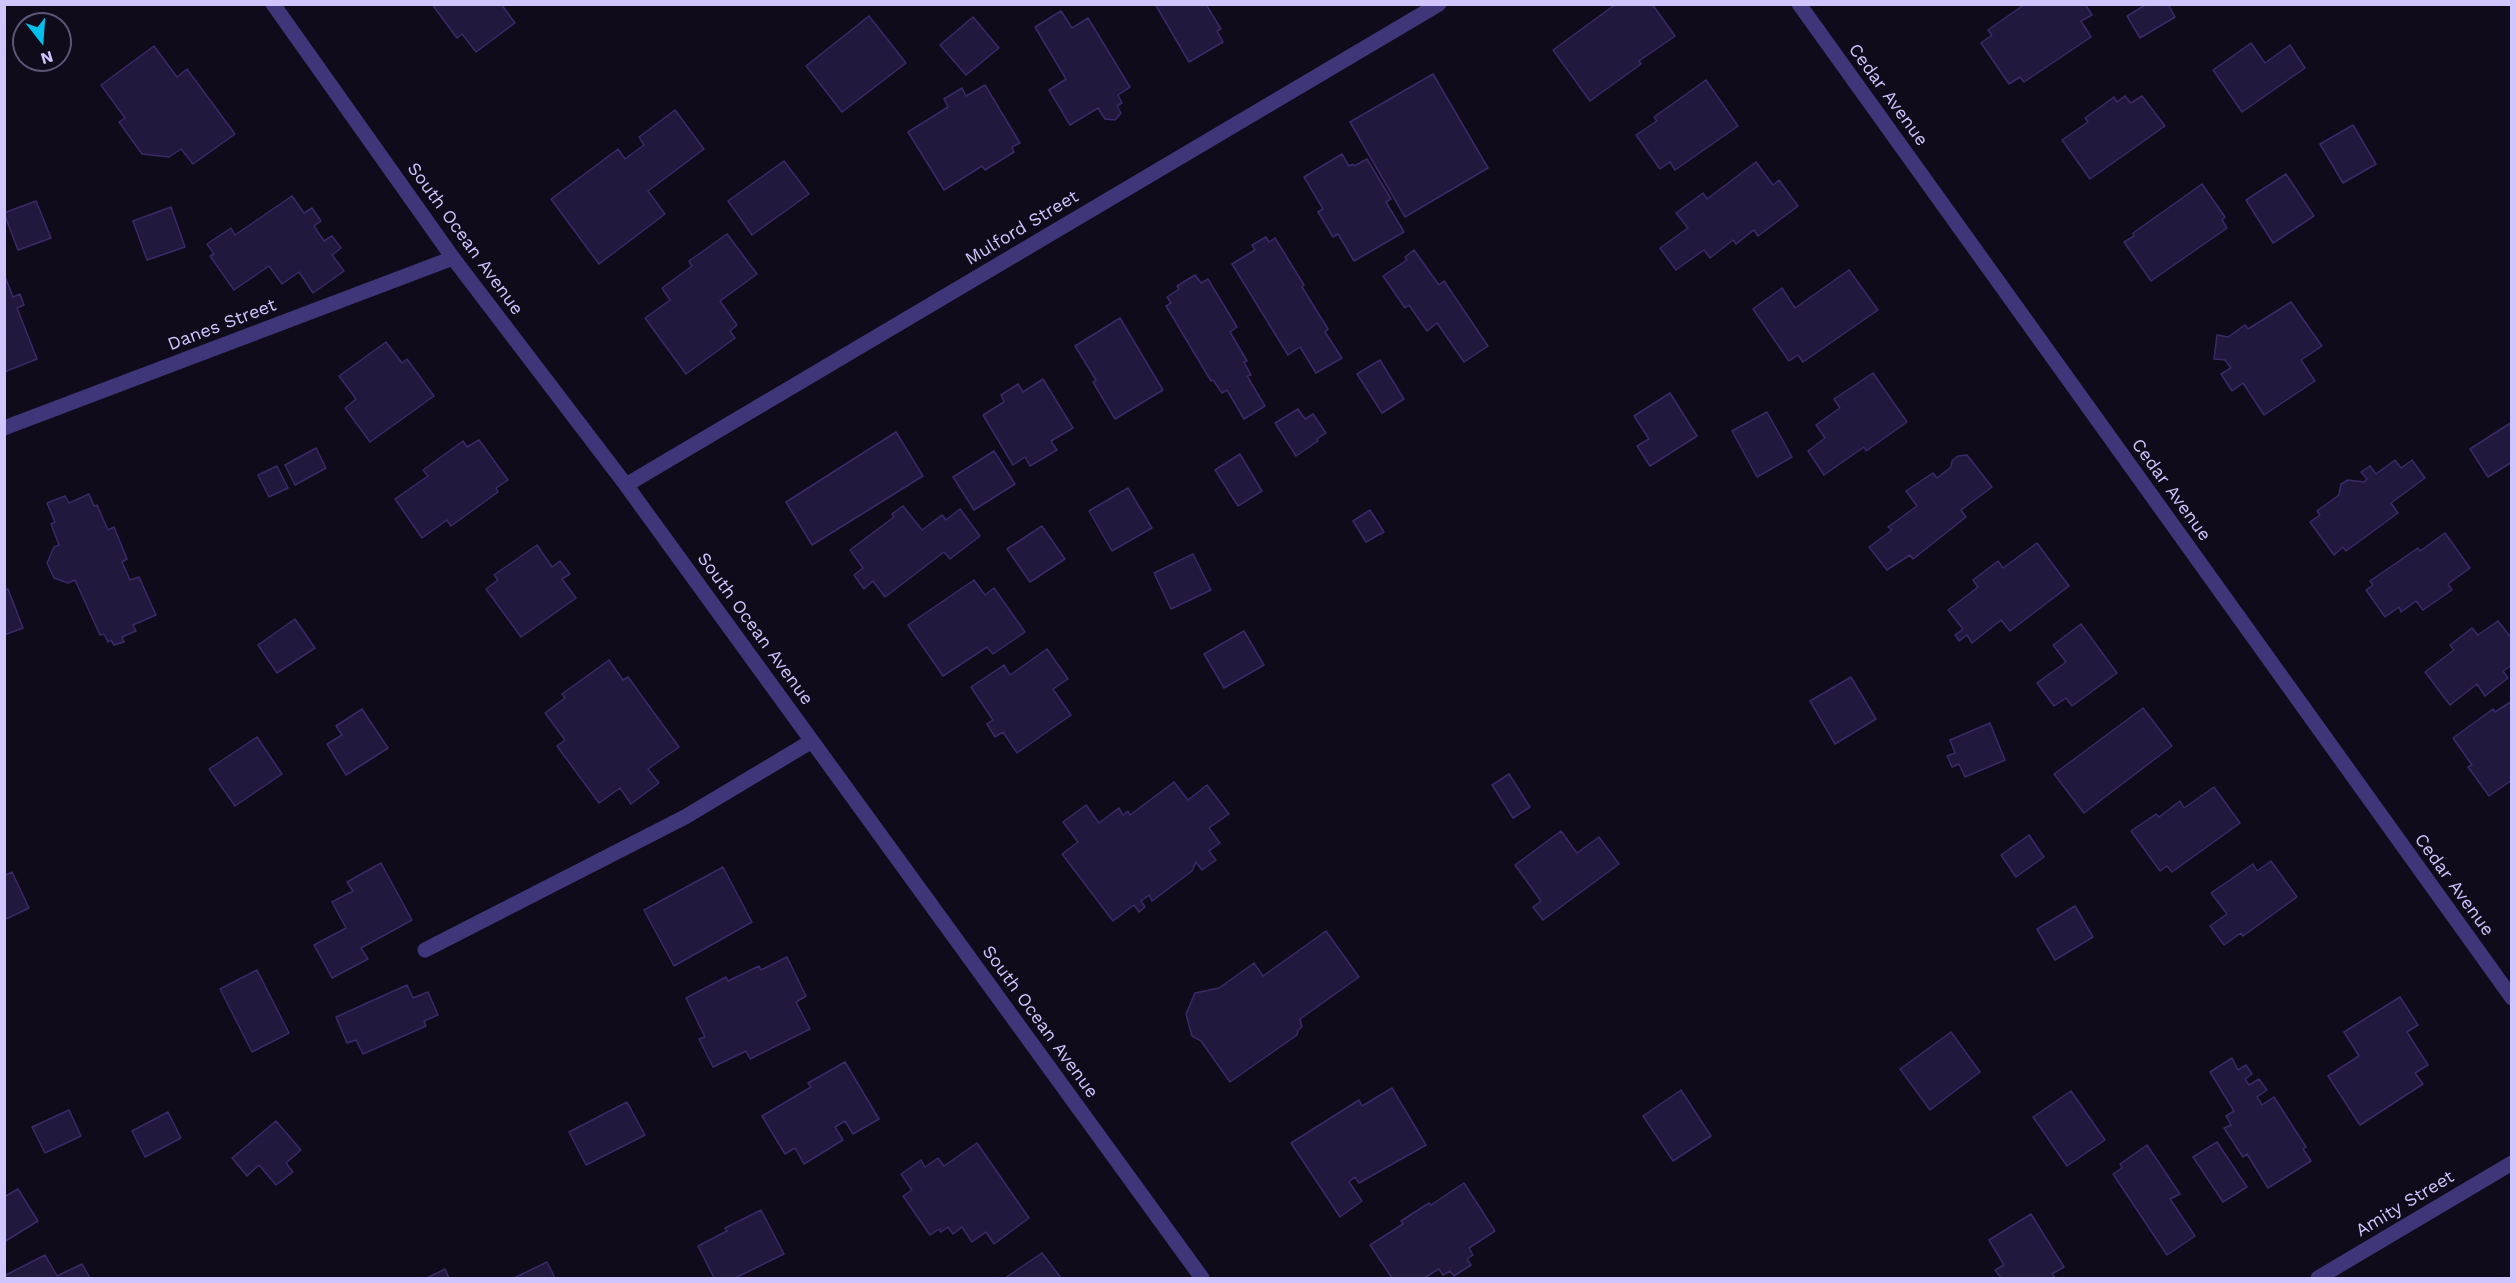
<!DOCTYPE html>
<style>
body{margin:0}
#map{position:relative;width:2516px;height:1283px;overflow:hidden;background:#0f0b1b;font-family:"Work Sans",sans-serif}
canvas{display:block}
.frame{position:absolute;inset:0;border:6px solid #d1c5fe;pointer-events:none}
.north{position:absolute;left:12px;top:12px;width:60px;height:60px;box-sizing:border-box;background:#0f0b1b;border:2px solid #5d5576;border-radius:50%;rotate:163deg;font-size:16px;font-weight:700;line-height:24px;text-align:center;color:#d1c5fe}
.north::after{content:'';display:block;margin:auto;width:21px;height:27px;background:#02c0ee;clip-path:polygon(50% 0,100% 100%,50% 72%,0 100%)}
</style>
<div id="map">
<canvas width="2516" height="1283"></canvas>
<div class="frame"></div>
<div class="north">N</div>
</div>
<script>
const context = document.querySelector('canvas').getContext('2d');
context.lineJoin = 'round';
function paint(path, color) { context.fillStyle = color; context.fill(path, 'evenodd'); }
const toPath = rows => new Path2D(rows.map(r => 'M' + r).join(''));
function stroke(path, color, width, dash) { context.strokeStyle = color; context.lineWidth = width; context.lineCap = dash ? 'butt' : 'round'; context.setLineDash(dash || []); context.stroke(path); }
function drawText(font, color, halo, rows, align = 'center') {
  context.font = font + ' "Work Sans",sans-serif'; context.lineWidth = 4.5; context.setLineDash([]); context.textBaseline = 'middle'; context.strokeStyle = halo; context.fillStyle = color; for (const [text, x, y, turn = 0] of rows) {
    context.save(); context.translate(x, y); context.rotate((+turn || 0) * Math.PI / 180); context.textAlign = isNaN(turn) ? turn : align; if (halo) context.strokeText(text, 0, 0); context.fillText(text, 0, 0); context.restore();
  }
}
const building = toPath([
 [436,4,501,4,515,23,476,52,462,34,457,38,434,7,436,4],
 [1155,4,1209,4,1207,6,1221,29,1217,31,1223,42,1189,62,1155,4],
 [1616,4,1652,4,1675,36,1639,61,1641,64,1590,101,1553,50,1616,4],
 [2025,4,2085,4,2092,15,2081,21,2091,37,2024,82,2020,77,2009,84,1981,43,1992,35,1988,30,2025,4],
 [2147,4,2168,4,2175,17,2140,38,2127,16,2147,4],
 [1061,11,1072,28,1088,18,1130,87,1118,95,1122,103,1117,106,1121,113,1115,120,1105,119,1098,108,1070,125,1049,90,1066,79,1035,27,1061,11],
 [869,16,906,63,842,112,806,66,869,16],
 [973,17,999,48,966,75,940,45,973,17],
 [2251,43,2265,63,2290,45,2305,68,2242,112,2213,70,2251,43],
 [154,46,177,77,187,69,235,134,193,164,181,149,169,157,142,154,119,122,125,118,101,85,154,46],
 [1433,74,1488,168,1405,217,1350,122,1433,74],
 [1706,80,1738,126,1675,170,1670,162,1660,169,1636,135,1657,121,1654,117,1706,80],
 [985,85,1020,143,1012,147,1014,152,985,170,982,166,944,190,908,132,948,107,944,99,962,88,966,96,985,85],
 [2125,96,2131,103,2142,96,2165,126,2090,179,2062,140,2088,122,2085,118,2114,97,2117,102,2125,96],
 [675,110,704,149,648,191,665,214,599,264,551,199,618,149,625,159,644,145,639,137,675,110],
 [2353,125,2376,164,2343,183,2320,144,2353,125],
 [1342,154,1349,166,1353,164,1354,166,1367,159,1391,199,1386,202,1404,232,1354,261,1338,234,1333,237,1318,212,1323,209,1304,177,1342,154],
 [784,161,809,194,752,235,728,201,784,161],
 [1756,162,1773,185,1779,180,1798,206,1758,236,1754,230,1736,244,1733,240,1710,258,1704,250,1676,270,1660,248,1688,228,1676,213,1703,193,1707,199,1756,162],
 [2286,174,2314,216,2273,243,2246,200,2286,174],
 [2202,184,2225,217,2222,220,2227,228,2151,281,2124,242,2134,236,2133,233,2202,184],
 [292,196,304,213,312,208,321,221,314,226,324,241,332,236,341,248,332,255,344,271,313,293,299,272,282,284,269,266,234,290,210,256,214,254,207,244,231,228,235,235,292,196],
 [36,201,51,238,18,250,4,213,36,201],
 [171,207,185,247,147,260,133,221,171,207],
 [727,234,757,274,720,301,737,325,730,331,735,338,686,374,645,318,670,300,662,288,692,266,689,261,727,234],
 [1266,237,1269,242,1275,238,1304,285,1302,287,1328,329,1325,332,1342,358,1316,373,1300,347,1288,355,1232,264,1255,250,1252,245,1266,237],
 [1414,250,1439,285,1444,281,1488,346,1464,362,1437,323,1427,331,1409,305,1405,308,1383,276,1407,260,1405,257,1414,250],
 [1849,270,1878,310,1803,362,1798,355,1789,361,1753,309,1782,288,1795,308,1849,270],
 [4,274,13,297,20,294,24,305,17,308,37,359,4,372,4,274],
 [1195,275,1201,283,1208,279,1237,327,1230,332,1247,361,1244,362,1251,375,1247,376,1265,406,1244,419,1227,390,1222,393,1213,380,1211,381,1166,306,1171,303,1167,297,1179,289,1177,286,1195,275],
 [2291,302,2322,346,2301,360,2315,381,2264,415,2243,383,2232,391,2221,374,2231,368,2225,360,2214,359,2217,335,2228,337,2245,325,2248,329,2291,302],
 [1120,318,1163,390,1115,419,1093,382,1096,380,1075,346,1120,318],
 [386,342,402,363,407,359,434,396,370,442,345,408,356,399,339,376,386,342],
 [1380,360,1404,399,1382,413,1357,374,1380,360],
 [1873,373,1907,422,1866,451,1864,447,1824,475,1808,451,1825,438,1816,425,1840,408,1834,399,1873,373],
 [1043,379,1073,428,1051,441,1057,450,1030,466,1025,457,1013,465,983,415,1004,402,1001,395,1018,384,1023,392,1043,379],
 [1670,393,1697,436,1650,466,1637,446,1649,439,1634,416,1670,393],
 [1298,409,1305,419,1313,414,1326,433,1317,439,1318,441,1296,456,1275,423,1298,409],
 [1767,412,1792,457,1757,477,1732,431,1767,412],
 [2512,422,2512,462,2488,477,2470,449,2512,422],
 [896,432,923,476,812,545,786,502,896,432],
 [479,440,508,480,496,488,498,492,451,526,447,520,422,538,395,499,428,476,423,470,463,441,467,447,479,440],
 [316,448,326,468,295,485,285,465,316,448],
 [994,451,1015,484,974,510,953,477,994,451],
 [1240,454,1262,491,1238,506,1215,470,1240,454],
 [1967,455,1992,487,1961,510,1966,517,1913,559,1910,555,1887,570,1869,547,1892,530,1888,527,1917,506,1906,491,1933,473,1937,478,1951,467,1952,461,1958,456,1967,455],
 [2395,460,2401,468,2412,460,2425,478,2391,503,2398,513,2346,551,2343,547,2334,555,2310,522,2320,515,2317,511,2339,495,2341,484,2348,480,2364,482,2367,479,2361,472,2370,466,2376,474,2395,460],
 [277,466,288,488,269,497,258,475,277,466],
 [1128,488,1152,528,1112,551,1089,511,1128,488],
 [89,494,94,506,97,505,108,530,114,527,127,559,122,562,130,580,139,577,156,615,133,625,136,631,122,637,124,642,114,645,111,640,108,642,104,634,100,635,75,580,68,583,54,578,47,563,54,547,59,545,51,524,55,522,47,503,65,496,69,503,89,494],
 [903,506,922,530,942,515,946,520,960,509,980,536,950,559,944,552,885,597,873,581,864,589,854,575,863,568,850,550,894,517,892,514,903,506],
 [1370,510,1384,532,1366,542,1353,521,1370,510],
 [1042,526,1065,559,1030,582,1007,549,1042,526],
 [2445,533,2470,568,2448,584,2452,590,2423,610,2416,601,2401,612,2399,607,2385,617,2366,590,2373,585,2370,581,2418,548,2420,551,2445,533],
 [2037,543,2069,586,2010,631,2001,620,1972,643,1967,635,1959,641,1955,635,1963,629,1948,610,1978,587,1973,580,1998,561,2003,568,2037,543],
 [537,545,552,567,560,561,570,574,562,579,576,598,521,637,486,589,498,580,494,575,537,545],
 [1193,554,1211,590,1171,609,1154,573,1193,554],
 [974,580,985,595,994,588,1025,632,993,654,987,647,943,676,908,625,974,580],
 [8,589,23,628,4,635,4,590,8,589],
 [295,619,315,648,277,673,258,645,295,619],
 [2498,621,2512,639,2512,665,2503,671,2508,678,2485,696,2477,684,2450,705,2425,672,2454,650,2450,645,2472,628,2478,635,2498,621],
 [2081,624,2117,673,2072,706,2066,698,2054,706,2037,683,2066,662,2053,645,2081,624],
 [1244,631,1264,665,1224,688,1204,654,1244,631],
 [1047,649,1068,679,1053,689,1071,715,1017,753,1003,732,995,737,987,724,993,720,971,687,1004,665,1010,675,1047,649],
 [609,660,623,680,628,677,679,747,648,769,659,783,631,804,620,788,599,803,557,746,565,740,545,713,565,698,562,694,609,660],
 [1851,677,1876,719,1835,744,1810,701,1851,677],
 [2512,701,2512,780,2489,796,2468,767,2472,765,2453,738,2493,709,2495,712,2512,701],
 [2143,708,2172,746,2084,813,2054,774,2143,708],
 [362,709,388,748,346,775,327,744,342,735,336,726,362,709],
 [1990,723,2005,760,1965,777,1959,764,1952,767,1947,756,1955,753,1950,740,1990,723],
 [257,737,282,774,235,806,209,769,257,737],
 [1509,774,1530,807,1513,818,1492,785,1509,774],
 [1174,782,1188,800,1207,785,1229,814,1209,828,1220,843,1209,851,1216,860,1202,870,1196,862,1192,871,1152,901,1149,895,1141,901,1145,907,1139,912,1134,905,1113,921,1062,854,1078,842,1063,822,1086,805,1099,823,1119,808,1123,815,1128,811,1130,815,1174,782],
 [2214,787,2240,823,2172,872,2167,866,2160,871,2131,831,2156,814,2159,817,2180,801,2184,808,2214,787],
 [1561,831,1577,853,1599,837,1619,864,1543,920,1533,907,1541,901,1515,865,1561,831],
 [2029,835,2044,857,2016,877,2001,855,2029,835],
 [2271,861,2297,897,2243,936,2241,933,2224,945,2210,926,2227,914,2211,893,2253,864,2257,871,2271,861],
 [381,863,412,920,361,948,368,959,332,978,314,945,346,928,332,902,353,891,347,882,381,863],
 [723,867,752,922,674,966,644,910,723,867],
 [12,872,29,908,4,920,4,876,12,872],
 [2075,906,2093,937,2055,960,2037,929,2075,906],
 [1326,931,1359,977,1300,1019,1302,1027,1298,1030,1297,1035,1230,1082,1201,1041,1192,1036,1186,1014,1195,993,1219,988,1254,963,1263,976,1326,931],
 [787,957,806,996,796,1002,810,1029,750,1059,746,1051,713,1067,699,1039,705,1037,686,998,726,977,728,981,759,966,761,970,787,957],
 [257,970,289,1033,252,1052,220,989,257,970],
 [407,985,413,998,428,992,438,1015,424,1021,426,1026,363,1054,356,1040,347,1043,336,1017,407,985],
 [2400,997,2418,1025,2407,1032,2428,1065,2415,1073,2423,1084,2360,1125,2328,1076,2359,1056,2344,1032,2400,997],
 [1951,1032,1980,1072,1930,1110,1900,1069,1951,1032],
 [2232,1058,2238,1070,2246,1065,2252,1074,2245,1079,2249,1085,2259,1079,2267,1090,2257,1097,2262,1105,2274,1097,2306,1147,2303,1149,2311,1161,2268,1188,2247,1154,2243,1157,2224,1128,2231,1125,2226,1116,2234,1111,2210,1072,2232,1058],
 [845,1062,879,1119,853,1134,845,1121,835,1127,843,1140,804,1164,795,1148,785,1154,762,1116,811,1087,808,1083,845,1062],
 [1392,1088,1426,1145,1359,1183,1355,1177,1349,1182,1362,1201,1340,1217,1291,1143,1359,1100,1362,1106,1392,1088],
 [1681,1090,1711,1136,1673,1161,1643,1116,1681,1090],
 [2071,1091,2105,1140,2067,1166,2033,1117,2071,1091],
 [627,1102,645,1135,586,1165,569,1132,627,1102],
 [69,1110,81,1136,45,1153,32,1127,69,1110],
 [168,1112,181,1138,145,1157,132,1131,168,1112],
 [276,1121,301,1150,286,1163,293,1172,276,1185,259,1165,247,1176,232,1158,276,1121],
 [2217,1142,2247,1187,2223,1202,2193,1157,2217,1142],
 [977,1143,1029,1218,994,1244,986,1232,972,1242,962,1227,953,1234,948,1227,941,1232,939,1229,930,1235,903,1196,912,1190,901,1174,921,1160,925,1167,938,1158,944,1166,977,1143],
 [2147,1145,2180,1194,2170,1199,2195,1236,2167,1255,2113,1174,2122,1168,2120,1164,2147,1145],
 [1464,1183,1495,1231,1469,1248,1473,1255,1467,1259,1471,1265,1454,1276,1450,1271,1443,1275,1439,1269,1424,1278,1392,1278,1370,1245,1403,1224,1401,1221,1429,1203,1431,1205,1464,1183],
 [18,1189,38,1221,4,1242,4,1197,18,1189],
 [761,1210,784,1254,735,1278,714,1278,698,1246,727,1231,725,1228,761,1210],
 [2031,1214,2064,1267,2052,1274,2055,1278,2001,1278,1995,1270,2004,1265,1989,1240,2031,1214],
 [1042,1253,1061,1278,1005,1278,1042,1253],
 [45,1255,57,1276,82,1264,90,1278,4,1278,4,1276,45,1255],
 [547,1262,555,1278,514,1278,547,1262],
 [445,1269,449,1278,427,1278,445,1269]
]);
const minor = toPath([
 [273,4,453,258,626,485,1202,1278],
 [1799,4,2512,998],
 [4,428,453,258],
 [626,485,1439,4],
 [425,950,685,817,812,741],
 [2318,1278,2512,1163]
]);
const streetNames = [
 ["Cedar Avenue",1888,95,54],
 ["Mulford Street",1022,228,-31],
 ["South Ocean Avenue",465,239,54],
 ["Danes Street",222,325,-21],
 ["Cedar Avenue",2171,490,54],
 ["South Ocean Avenue",755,629,54],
 ["Cedar Avenue",2454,885,54],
 ["South Ocean Avenue",1040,1022,54],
 ["Amity Street",2405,1204,-31]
];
paint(building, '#22173c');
stroke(building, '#3b2968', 1.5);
stroke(minor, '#3f367a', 15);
drawText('18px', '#d1c5fe', '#0f0b1b', streetNames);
</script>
